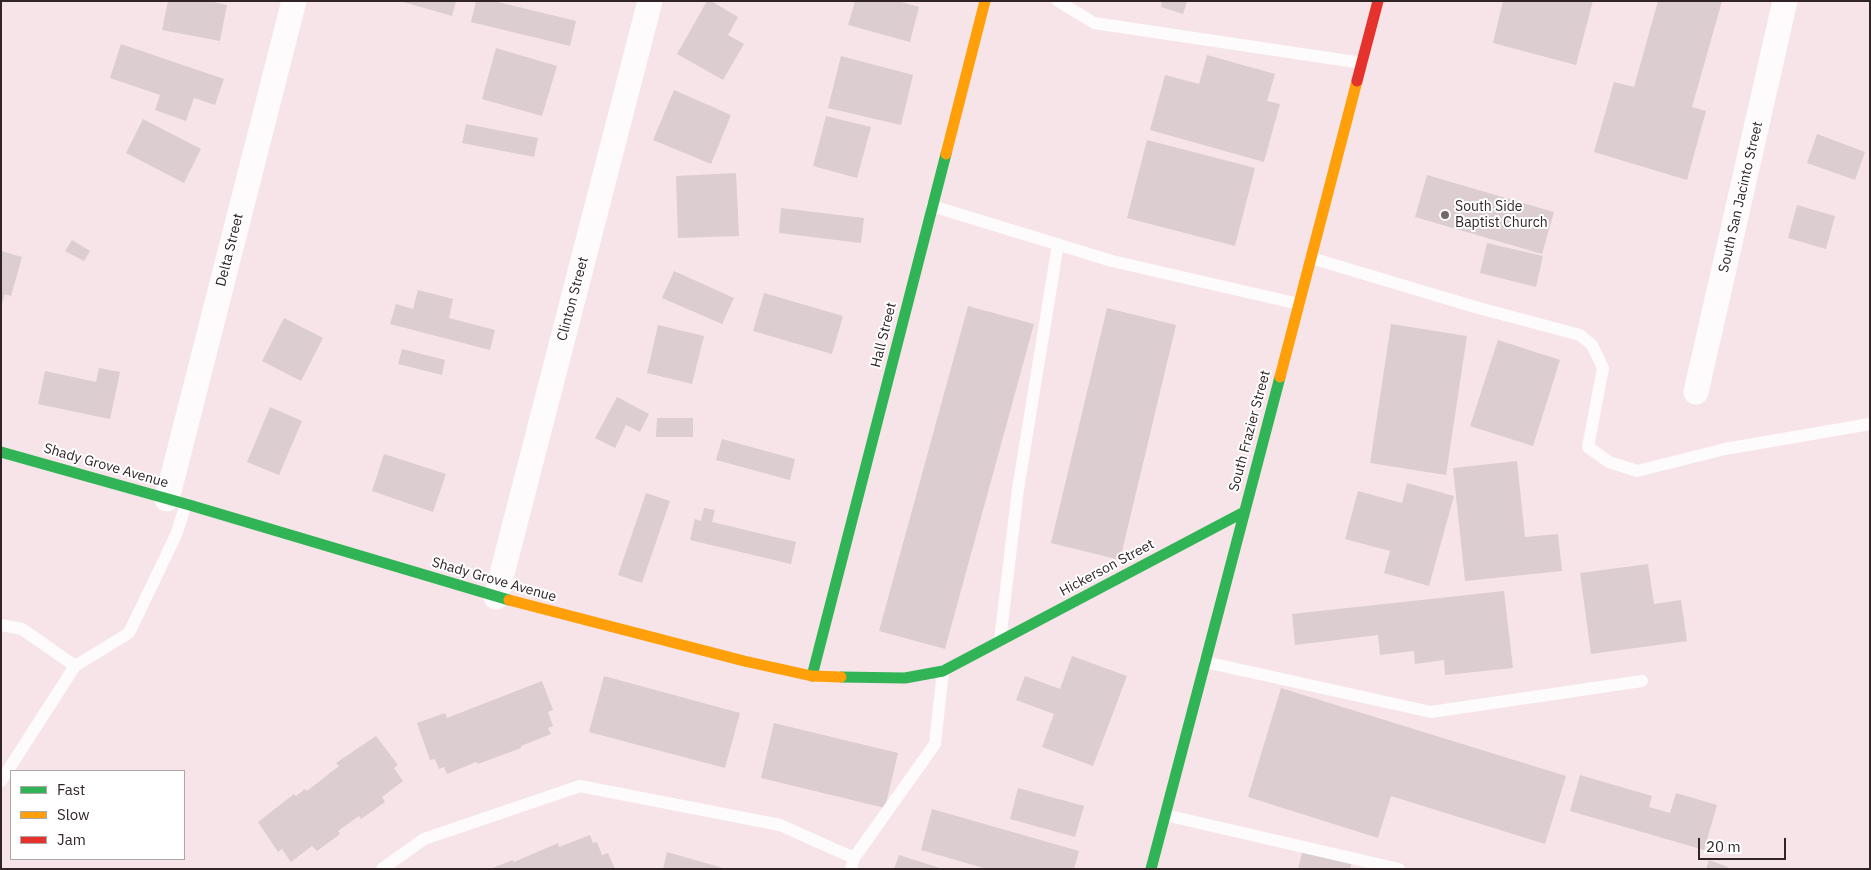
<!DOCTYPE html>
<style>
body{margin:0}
#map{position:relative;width:1871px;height:870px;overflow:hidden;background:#f7e4e8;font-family:"IBM Plex Sans",sans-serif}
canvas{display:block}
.frame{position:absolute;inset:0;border:2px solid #302427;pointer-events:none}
.legend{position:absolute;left:10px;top:770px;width:175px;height:90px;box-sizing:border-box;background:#fff;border:1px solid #aca7a9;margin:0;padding:6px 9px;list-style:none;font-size:15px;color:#302427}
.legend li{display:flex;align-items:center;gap:10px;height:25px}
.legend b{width:25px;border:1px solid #aca7a9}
.scale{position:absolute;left:1698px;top:838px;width:88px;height:22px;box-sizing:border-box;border:2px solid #302427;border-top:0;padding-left:6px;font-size:15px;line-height:18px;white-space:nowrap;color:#302427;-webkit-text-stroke:4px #fff;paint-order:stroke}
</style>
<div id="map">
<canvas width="1871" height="870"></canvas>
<div class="frame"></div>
<ul class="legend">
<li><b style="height:6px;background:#30b455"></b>Fast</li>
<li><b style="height:6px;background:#ff9f0a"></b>Slow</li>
<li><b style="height:6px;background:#e5322d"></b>Jam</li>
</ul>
<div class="scale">20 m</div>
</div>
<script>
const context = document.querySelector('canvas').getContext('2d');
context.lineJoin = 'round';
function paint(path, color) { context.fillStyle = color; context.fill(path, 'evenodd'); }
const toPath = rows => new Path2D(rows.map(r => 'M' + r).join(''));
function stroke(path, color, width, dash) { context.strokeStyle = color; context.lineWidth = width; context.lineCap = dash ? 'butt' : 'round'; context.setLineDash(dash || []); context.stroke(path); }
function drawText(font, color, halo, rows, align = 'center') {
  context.font = font + ' "IBM Plex Sans",sans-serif'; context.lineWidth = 4; context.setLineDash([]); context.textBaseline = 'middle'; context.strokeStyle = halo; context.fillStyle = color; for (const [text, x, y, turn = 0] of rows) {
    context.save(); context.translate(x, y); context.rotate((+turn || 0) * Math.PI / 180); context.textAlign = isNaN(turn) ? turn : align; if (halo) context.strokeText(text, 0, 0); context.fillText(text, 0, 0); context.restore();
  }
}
const building = toPath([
 [168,1,209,1,227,5,220,41,162,30],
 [400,1,456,1,452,16],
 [476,1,494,1,576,21,570,46,471,22],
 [707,1,711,1,738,17,728,35,744,44,723,80,677,54],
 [855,1,898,1,919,7,910,42,848,25],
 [1162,1,1187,1,1183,14,1161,7],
 [1503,1,1593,1,1576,65,1493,43],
 [1658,1,1722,1,1692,107,1706,111,1687,180,1594,152,1614,82,1634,87],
 [121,44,224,79,215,105,194,98,186,121,155,110,160,95,110,78],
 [496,48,557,66,542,116,482,99],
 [1207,55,1275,74,1267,101,1280,104,1264,162,1150,130,1165,75,1199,84],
 [841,56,913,75,901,125,828,108],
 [674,90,731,115,711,164,653,140],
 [826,116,871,127,857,178,813,166],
 [143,119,201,149,184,183,126,153],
 [466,124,538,138,534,157,462,143],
 [1817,134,1865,152,1855,180,1807,163],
 [1147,140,1255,168,1235,246,1127,218],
 [736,173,739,236,678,238,676,176],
 [1427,175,1554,212,1542,254,1415,217],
 [1797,205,1835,216,1826,249,1788,238],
 [781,208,864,218,861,243,779,233],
 [72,240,90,251,84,261,65,251],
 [1487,243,1543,256,1536,287,1480,273],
 [1,251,22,257,11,296,5,294,2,303],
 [674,271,734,298,722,324,662,298],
 [418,290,453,299,449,318,495,330,490,350,390,324,396,304,413,309],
 [764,293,843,316,832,354,753,331],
 [968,306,1034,324,945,649,879,631],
 [1107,308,1176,325,1120,560,1051,543],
 [284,318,323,338,301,381,262,361],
 [1391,324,1467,336,1446,475,1370,463],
 [658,325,704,336,692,384,647,373],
 [1498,340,1560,360,1533,446,1470,426],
 [402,349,445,360,442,375,398,364],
 [99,368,120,372,110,419,38,404,45,371,96,382],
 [617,397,649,414,640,432,626,425,615,448,595,438],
 [270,407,302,421,279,475,247,462],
 [657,418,693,418,693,437,656,437],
 [722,439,795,459,790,480,716,460],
 [384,454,446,474,433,512,372,491],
 [1517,461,1525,537,1558,534,1562,571,1465,581,1453,468],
 [1407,483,1454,496,1429,586,1384,573,1390,551,1345,539,1358,491,1402,503],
 [646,493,670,501,642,583,618,575],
 [704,508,715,510,712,522,796,542,791,564,690,540,695,519,701,521],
 [1648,564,1654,604,1681,600,1687,641,1591,654,1580,573],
 [1504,591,1513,668,1445,675,1444,660,1415,664,1414,651,1380,655,1378,635,1295,645,1292,614],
 [1072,656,1127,676,1093,766,1042,747,1054,714,1016,700,1025,676,1060,689],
 [604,676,740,713,725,768,589,732],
 [542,681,553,710,548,712,553,726,548,728,551,734,521,746,521,748,478,764,476,762,447,774,444,767,439,769,435,759,430,760,417,723,445,713,447,718],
 [1281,688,1566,776,1545,844,1391,796,1378,838,1248,797],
 [774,723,898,753,885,808,761,778],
 [376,736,398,765,394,768,403,781,382,797,385,802,361,819,359,816,338,831,340,834,317,851,312,846,291,862,282,849,278,852,258,822,294,794,296,796,305,789,307,791,339,766,336,763],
 [1580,775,1652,796,1649,807,1670,813,1676,793,1717,805,1704,850,1570,811],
 [1018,788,1084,806,1075,837,1010,819],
 [932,809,1079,851,1074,869,987,869,921,850],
 [590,835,593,843,597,842,602,855,608,853,615,869,490,869,513,860,514,862,558,843,559,847],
 [1303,849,1352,863,1350,869,1298,869],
 [667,852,723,868,723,869,663,869],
 [899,855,940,868,940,869,894,869],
 [1709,860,1728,867,1727,869,1706,869]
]);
const lane = toPath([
 [1058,1,1094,23,1362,63],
 [932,206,1112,261,1299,304],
 [1311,258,1475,307,1580,335,1592,345,1603,368,1588,447,1609,462,1637,471,1725,449,1870,424],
 [1,625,22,629,75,666],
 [1000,640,1018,489,1058,244],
 [1205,662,1431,712,1642,681],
 [1,781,75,666,129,633,176,535,186,504],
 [1165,815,1399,869],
 [382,869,424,839,580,786,780,825,854,858],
 [851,869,854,858,935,744,943,671]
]);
const street = toPath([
 [1696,392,1785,1],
 [167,499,294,1],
 [496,597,650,1]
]);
const fast = toPath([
 [1,452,186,504,509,600],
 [812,676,946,154],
 [841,677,905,678,943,671,1244,512],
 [1151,869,1280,377]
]);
const slow = toPath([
 [946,154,985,1],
 [1280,377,1357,81],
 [509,600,744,661,812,676,841,677]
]);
const jam = toPath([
 [1357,81,1378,1]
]);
const markers = [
 [1445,215,5,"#76676b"]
];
const streetNames = [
 ["South San Jacinto Street",1741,197,-77],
 ["Delta Street",230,250,-76],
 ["Clinton Street",573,299,-75],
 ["Hall Street",884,335,-76],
 ["South Frazier Street",1250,431,-75],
 ["Shady Grove Avenue",106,466,16],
 ["Hickerson Street",1107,568,-28],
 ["Shady Grove Avenue",494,580,16]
];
const poiNames = [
 ["South Side",1455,207],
 ["Baptist Church",1455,223]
];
paint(building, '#dccdd0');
stroke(lane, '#fefbfc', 12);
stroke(street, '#fefbfc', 25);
stroke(fast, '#30b455', 11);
stroke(slow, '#ff9f0a', 11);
stroke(jam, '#e5322d', 11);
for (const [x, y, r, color] of markers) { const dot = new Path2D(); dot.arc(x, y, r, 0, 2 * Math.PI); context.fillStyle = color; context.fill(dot); stroke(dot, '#fff', 2); }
drawText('14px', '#302427', '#fff', streetNames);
drawText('14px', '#302427', '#fff', poiNames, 'left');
</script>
